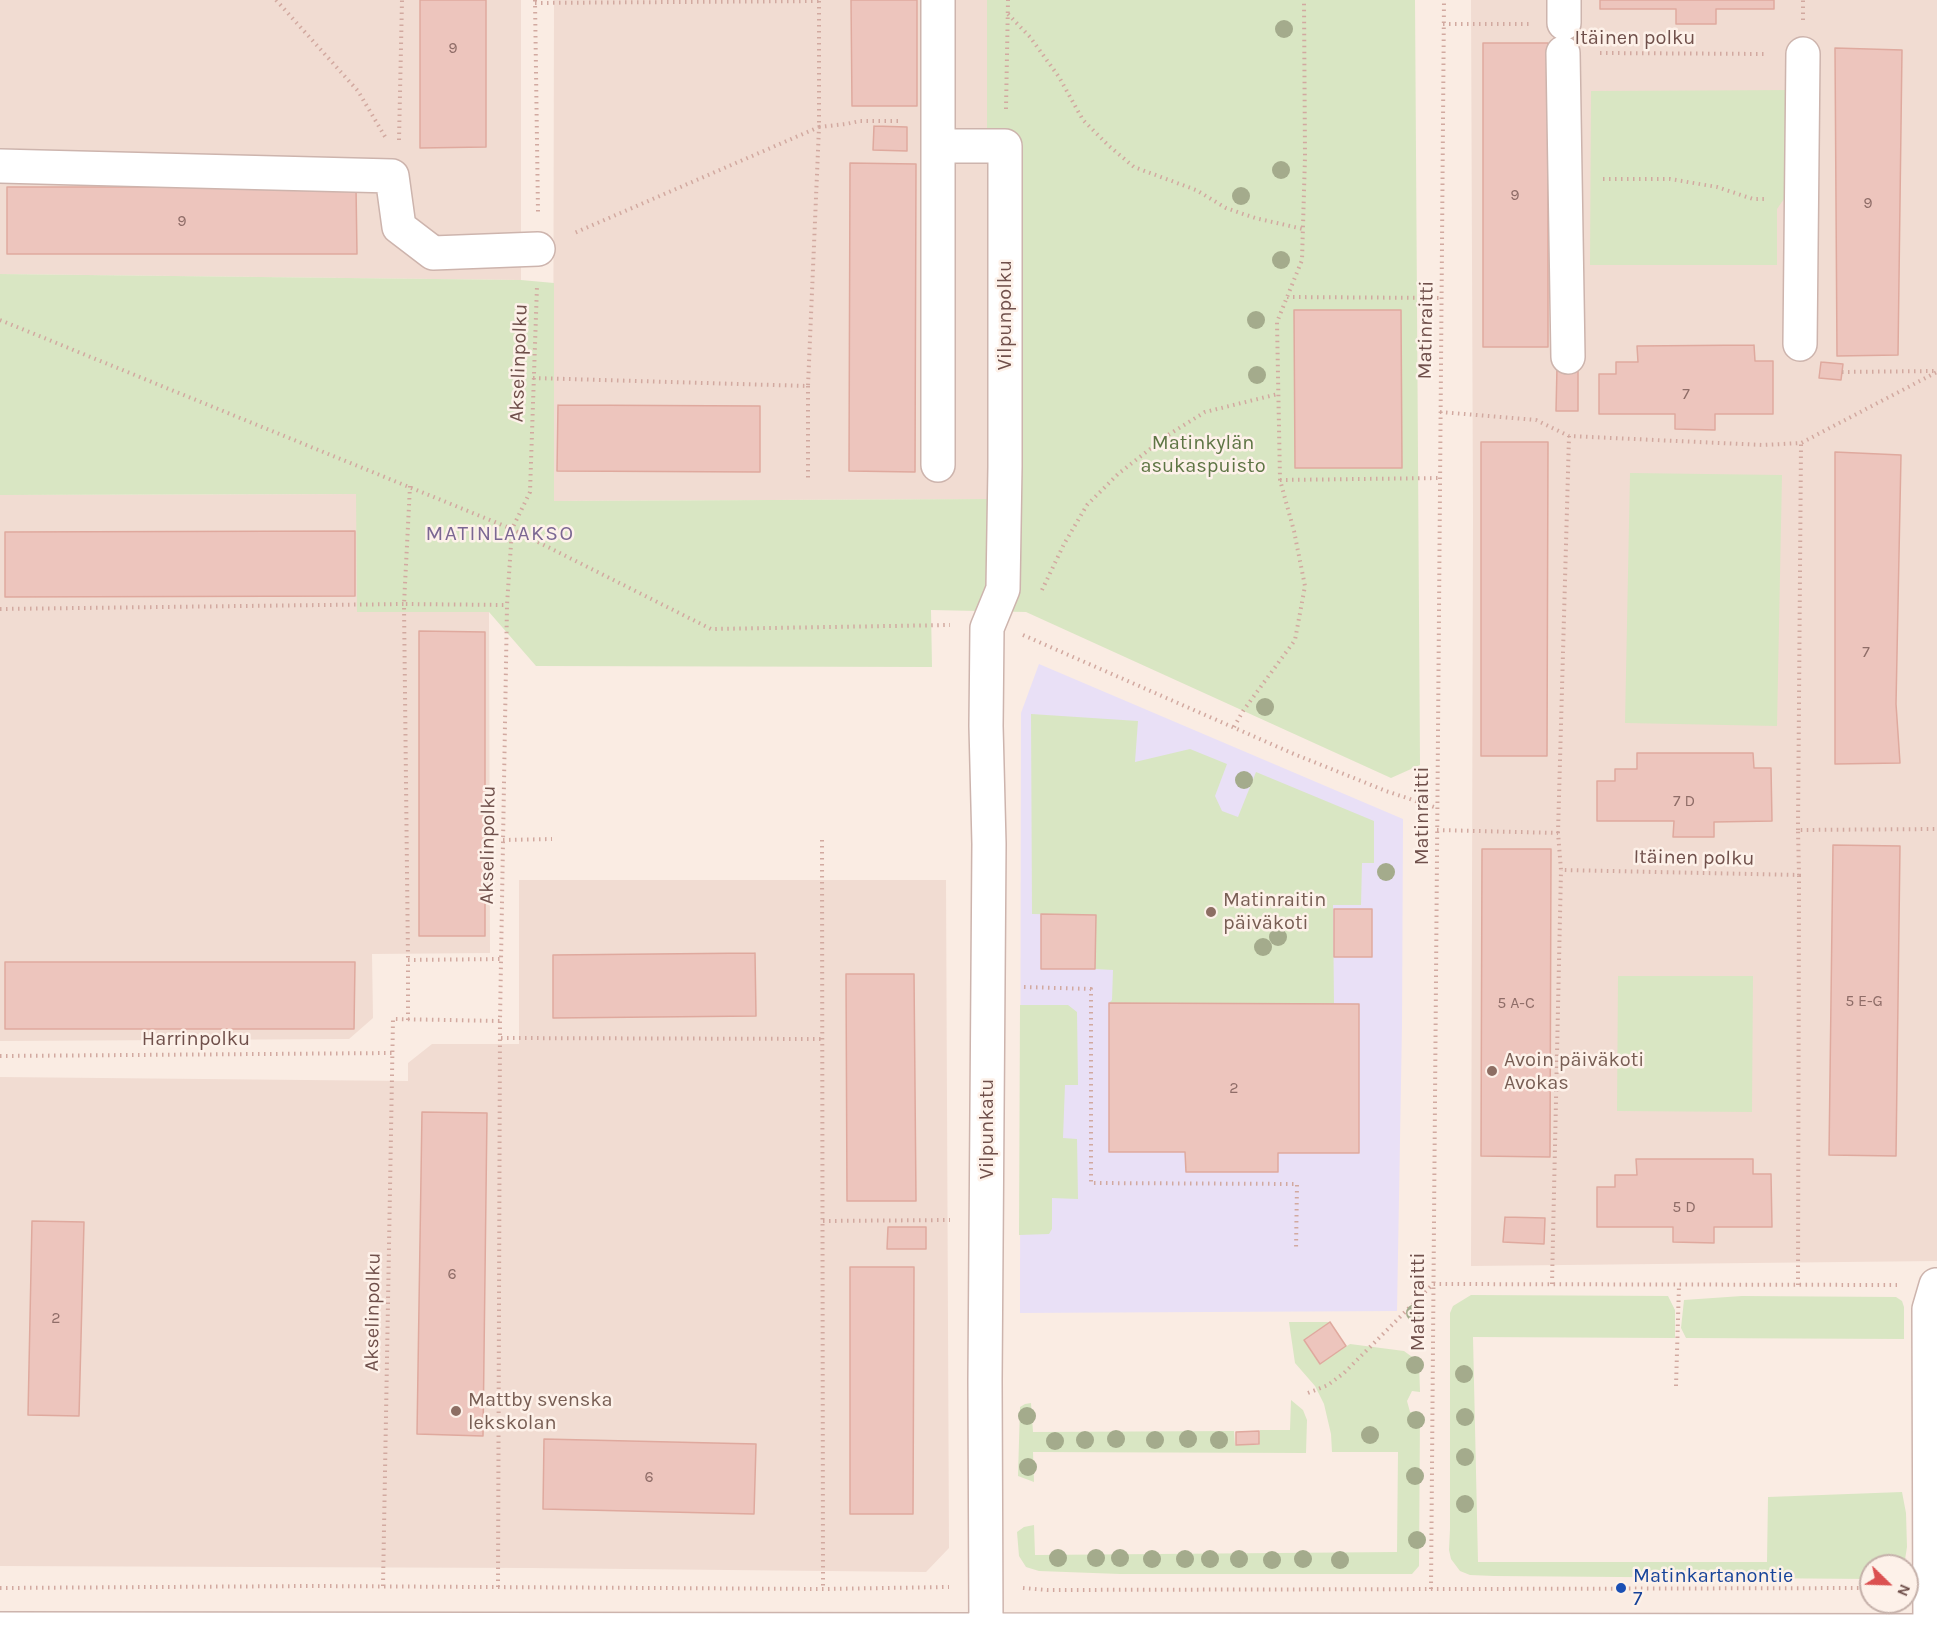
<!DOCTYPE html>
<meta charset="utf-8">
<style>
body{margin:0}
#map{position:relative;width:1937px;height:1632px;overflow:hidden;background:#faece3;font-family:Karla,sans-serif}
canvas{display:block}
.north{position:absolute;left:1859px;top:1554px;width:60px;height:60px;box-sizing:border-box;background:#fdf1e9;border:2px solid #c5b1aa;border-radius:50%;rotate:113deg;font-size:16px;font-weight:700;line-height:24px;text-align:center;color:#70504b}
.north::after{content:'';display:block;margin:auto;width:21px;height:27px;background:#db5151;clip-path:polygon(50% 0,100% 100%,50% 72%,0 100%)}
</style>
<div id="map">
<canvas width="1937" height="1632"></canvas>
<div class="north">N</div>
</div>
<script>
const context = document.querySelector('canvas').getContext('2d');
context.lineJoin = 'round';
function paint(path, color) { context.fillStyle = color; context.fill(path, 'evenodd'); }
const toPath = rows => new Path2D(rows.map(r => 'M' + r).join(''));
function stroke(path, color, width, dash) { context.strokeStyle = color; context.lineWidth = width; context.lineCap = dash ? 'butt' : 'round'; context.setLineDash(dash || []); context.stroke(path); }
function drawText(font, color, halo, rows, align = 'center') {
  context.font = font + ' Karla,sans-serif'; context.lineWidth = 5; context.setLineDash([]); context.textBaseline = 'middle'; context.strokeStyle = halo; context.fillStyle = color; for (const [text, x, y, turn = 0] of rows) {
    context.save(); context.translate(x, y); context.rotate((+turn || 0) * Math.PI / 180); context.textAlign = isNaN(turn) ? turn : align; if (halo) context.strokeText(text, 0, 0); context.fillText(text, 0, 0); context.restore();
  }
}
const residential = toPath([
 [0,0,521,0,521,280,0,274],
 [554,0,987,0,987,499,553,501],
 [1471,0,1937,0,1937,1261,1471,1266,1473,519],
 [357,494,357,612,489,612,490,953,372,954,373,1018,349,1039,0,1041,0,495],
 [519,880,946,880,949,1548,926,1572,531,1568,0,1566,0,1077,408,1081,408,1063,432,1044,519,1044]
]);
const education = toPath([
 [1039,664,1403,819,1402,1024,1397,1311,1020,1313,1021,713]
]);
const green = toPath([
 [987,0,1415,0,1420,765,1391,778,1026,612,931,610,932,667,536,666,489,612,357,612,356,494,0,495,0,274,521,280,554,283,554,501,987,499],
 [1795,90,1795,183,1777,209,1777,265,1590,265,1591,91],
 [1630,473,1782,475,1777,726,1625,723],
 [1031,714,1138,721,1135,762,1190,749,1227,764,1215,796,1222,811,1238,817,1256,772,1374,821,1374,863,1362,863,1361,905,1333,905,1334,1004,1109,1003,1112,1000,1113,970,1095,969,1096,915,1032,914],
 [1618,976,1753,976,1752,1112,1617,1111],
 [1020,1005,1068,1005,1077,1012,1078,1085,1065,1085,1063,1138,1077,1139,1078,1199,1052,1198,1052,1229,1049,1234,1019,1235],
 [1471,1295,1668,1296,1675,1310,1675,1338,1473,1337,1478,1562,1767,1562,1768,1497,1902,1492,1906,1513,1907,1547,1904,1566,1871,1566,1871,1579,1494,1576,1470,1575,1460,1571,1451,1559,1449,1550,1450,1529,1450,1313,1453,1306],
 [1742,1296,1896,1297,1902,1301,1904,1307,1904,1339,1686,1338,1681,1328,1684,1300],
 [1289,1322,1330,1322,1304,1340,1320,1363,1350,1344,1404,1351,1419,1362,1420,1392,1412,1391,1407,1401,1410,1412,1420,1412,1419,1566,1412,1574,1120,1574,1039,1571,1026,1567,1019,1556,1017,1532,1024,1527,1034,1525,1035,1555,1397,1552,1398,1452,1332,1452,1331,1434,1324,1404,1315,1386,1295,1363],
 [1291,1400,1303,1410,1307,1420,1306,1453,1033,1452,1034,1482,1018,1476,1020,1407,1025,1404,1031,1403,1033,1432,1234,1431,1235,1445,1259,1445,1260,1430,1290,1430]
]);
const building = toPath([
 [420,0,486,0,486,147,420,148,420,0],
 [851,0,917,0,917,106,852,106,851,0],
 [1600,0,1774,0,1774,9,1716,9,1716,24,1676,24,1676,9,1600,9,1600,0],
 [1483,43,1548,43,1548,347,1483,347,1483,43],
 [1835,48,1902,50,1898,355,1837,356,1835,48],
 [874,126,907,127,907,151,873,150,874,126],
 [850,163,916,164,915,472,849,471,850,163],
 [7,187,356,187,357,254,7,254,7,187],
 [1294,310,1401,310,1402,468,1295,468,1294,310],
 [1754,345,1755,361,1773,361,1773,414,1715,414,1715,430,1675,429,1675,414,1599,414,1599,374,1616,374,1616,362,1638,362,1637,346,1754,345],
 [1821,362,1843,364,1841,380,1819,378,1821,362],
 [1557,367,1578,367,1578,411,1556,411,1557,367],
 [558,405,760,406,760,472,557,471,558,405],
 [1481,442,1548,442,1547,756,1481,756,1481,442],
 [1835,452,1901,455,1896,704,1900,763,1835,764,1835,452],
 [355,531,355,596,5,597,5,532,355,531],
 [419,631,485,632,485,936,419,936,419,631],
 [1637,753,1753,753,1754,768,1771,768,1772,821,1714,822,1714,837,1673,837,1674,821,1597,821,1597,781,1615,781,1615,769,1637,769,1637,753],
 [1833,845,1900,846,1896,1156,1829,1155,1833,845],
 [1482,849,1551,849,1550,1157,1481,1156,1482,849],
 [1334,909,1372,909,1372,957,1334,957,1334,909],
 [1041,914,1096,915,1095,969,1041,969,1041,914],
 [755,953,756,1016,553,1018,553,955,755,953],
 [5,962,355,962,354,1029,5,1029,5,962],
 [846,974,914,974,916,1201,847,1201,846,974],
 [1109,1003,1359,1004,1359,1153,1278,1153,1278,1172,1186,1172,1185,1152,1109,1152,1109,1003],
 [422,1112,487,1113,483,1436,417,1434,422,1112],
 [1636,1159,1753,1159,1753,1174,1771,1174,1772,1227,1714,1227,1714,1243,1673,1242,1673,1227,1597,1227,1597,1187,1615,1187,1615,1175,1637,1175,1636,1159],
 [1505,1217,1545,1218,1544,1244,1503,1242,1505,1217],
 [32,1221,84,1222,79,1416,28,1415,32,1221],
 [888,1227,926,1227,926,1249,887,1249,888,1227],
 [850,1267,914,1267,913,1514,850,1514,850,1267],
 [1330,1322,1346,1346,1320,1364,1304,1340,1330,1322],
 [1259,1431,1259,1444,1236,1445,1236,1432,1259,1431],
 [544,1439,756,1444,754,1514,543,1509,544,1439]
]);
const path = toPath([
 [276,0,358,91,387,140],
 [535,0,538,212],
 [819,1,819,127,846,124,860,121,901,121],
 [535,3,819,1],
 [1008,14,1030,37,1059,77,1083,120,1109,146,1134,167,1196,190,1226,208,1255,218,1303,229],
 [1803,20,1803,0],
 [1443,24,1529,24],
 [1600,53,1766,54],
 [1006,109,1008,0],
 [399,140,402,0],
 [1603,179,1670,179,1717,187,1753,199,1766,199],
 [1287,297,1441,298],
 [0,320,512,529,711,629,950,625],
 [1842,372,1936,371],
 [533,378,808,386,819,127,572,234],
 [808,386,808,478],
 [1440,412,1536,420,1569,436,1763,445,1801,443,1937,372],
 [1280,480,1440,478],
 [410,486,404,604,507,605],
 [1042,590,1064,544,1087,505,1118,474,1168,435,1205,412,1278,394],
 [0,609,404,604,408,960],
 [1023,635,1294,754,1386,791,1437,808],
 [1234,727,1243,711,1295,640,1305,586,1294,531,1280,480,1277,322,1302,260,1305,157,1304,0],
 [1437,830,1558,833,1561,870,1799,875,1798,830,1937,829],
 [1798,830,1801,443],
 [1558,833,1569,436],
 [503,840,552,839],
 [822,840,823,1589],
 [1024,987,1091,989,1091,1183,1297,1184,1296,1251],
 [408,1020,408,960,501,959],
 [501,1038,822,1039],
 [0,1056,392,1053],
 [823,1221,950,1220],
 [1552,1284,1561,870],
 [1798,1285,1799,875],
 [1676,1386,1679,1285],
 [1308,1393,1328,1385,1344,1373,1433,1284,1897,1285],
 [383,1586,393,1019,500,1021,507,605,512,529,530,492,537,286],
 [498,1587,500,1021],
 [0,1588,313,1586,823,1589,949,1587],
 [1023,1588,1047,1590,1871,1588],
 [1431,1589,1444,0]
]);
const minor = toPath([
 [938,0,938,146,1005,146,1005,467,1003,589,987,628,986,726,989,844,985,1380,986,1629],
 [1564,23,1564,0],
 [1563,53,1568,357],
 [938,146,938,465],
 [0,166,392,176,399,227,433,253,538,249],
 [1800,344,1803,54],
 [0,1629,1937,1631],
 [1930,1631,1929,1309,1936,1285]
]);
const trees = [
 [1284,29],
 [1281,170],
 [1241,196],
 [1281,260],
 [1256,320],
 [1257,375],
 [1265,707],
 [1244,780],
 [1386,872],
 [1278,937],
 [1263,947],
 [1415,1313],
 [1415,1365],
 [1464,1374],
 [1027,1416],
 [1465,1417],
 [1416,1420],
 [1370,1435],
 [1116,1439],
 [1188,1439],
 [1085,1440],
 [1155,1440],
 [1219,1440],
 [1055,1441],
 [1465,1457],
 [1028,1467],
 [1415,1476],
 [1465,1504],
 [1417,1540],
 [1058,1558],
 [1096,1558],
 [1120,1558],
 [1152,1559],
 [1185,1559],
 [1210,1559],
 [1239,1559],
 [1303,1559],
 [1272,1560],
 [1340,1560]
];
const markers = [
 [1211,912,6,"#8d6e63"],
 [1492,1071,6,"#8d6e63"],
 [456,1411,6,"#8d6e63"],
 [1621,1588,6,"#1a4fb4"]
];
const numberNames = [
 ["9",453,48],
 ["9",1515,195],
 ["9",1868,203],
 ["9",182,221],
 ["7",1686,394],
 ["7",1866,652],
 ["7 D",1684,801],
 ["5 E-G",1864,1001],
 ["5 A-C",1516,1003],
 ["2",1234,1088],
 ["5 D",1684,1207],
 ["6",452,1274],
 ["2",56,1318],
 ["6",649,1477]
];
const streetNames = [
 ["Itäinen polku",1635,38],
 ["Vilpunpolku",1005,315,-90],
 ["Matinraitti",1426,330,-89],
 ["Akselinpolku",519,363,-88],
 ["Matinraitti",1422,816,-90],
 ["Akselinpolku",488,845,-89],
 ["Itäinen polku",1694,858,1],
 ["Harrinpolku",196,1039],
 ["Vilpunkatu",987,1129,-90],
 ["Matinraitti",1418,1302,-90],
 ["Akselinpolku",373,1312,-89]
];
const parkNames = [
 ["Matinkylän",1203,443],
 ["asukaspuisto",1203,466]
];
const educationNames = [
 ["Matinraitin",1223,900],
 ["päiväkoti",1223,923],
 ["Avoin päiväkoti",1504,1060],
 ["Avokas",1504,1083],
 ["Mattby svenska",468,1400],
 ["lekskolan",468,1423]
];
const transitNames = [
 ["Matinkartanontie",1633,1576],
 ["7",1633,1599]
];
const neighbourhoodNames = [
 ["MATINLAAKSO",500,534]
];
paint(residential, '#f1dcd2');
paint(education, '#e9e0f6');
paint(green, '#d9e6c3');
paint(building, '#edc5bd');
stroke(building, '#dfa99e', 1.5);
stroke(minor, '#cdb4ad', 36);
stroke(path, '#d2a9a0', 4, [1.5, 4.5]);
stroke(minor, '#fff', 33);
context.fillStyle = '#a4ab8c';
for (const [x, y] of trees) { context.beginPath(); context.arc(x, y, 9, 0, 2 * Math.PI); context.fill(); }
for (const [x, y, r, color] of markers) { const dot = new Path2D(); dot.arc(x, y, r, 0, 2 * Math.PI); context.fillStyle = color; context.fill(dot); stroke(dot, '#fdf1e9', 2); }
drawText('16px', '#8f6d68', null, numberNames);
drawText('20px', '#70504b', '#fdf1e9', streetNames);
drawText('20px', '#5e7544', '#fdf1e9', parkNames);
drawText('20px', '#785e54', '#fdf1e9', educationNames, 'left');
drawText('20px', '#164399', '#fdf1e9', transitNames, 'left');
context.letterSpacing = '1.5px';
drawText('21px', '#7b6793', '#fdf1e9', neighbourhoodNames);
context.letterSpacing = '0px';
</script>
